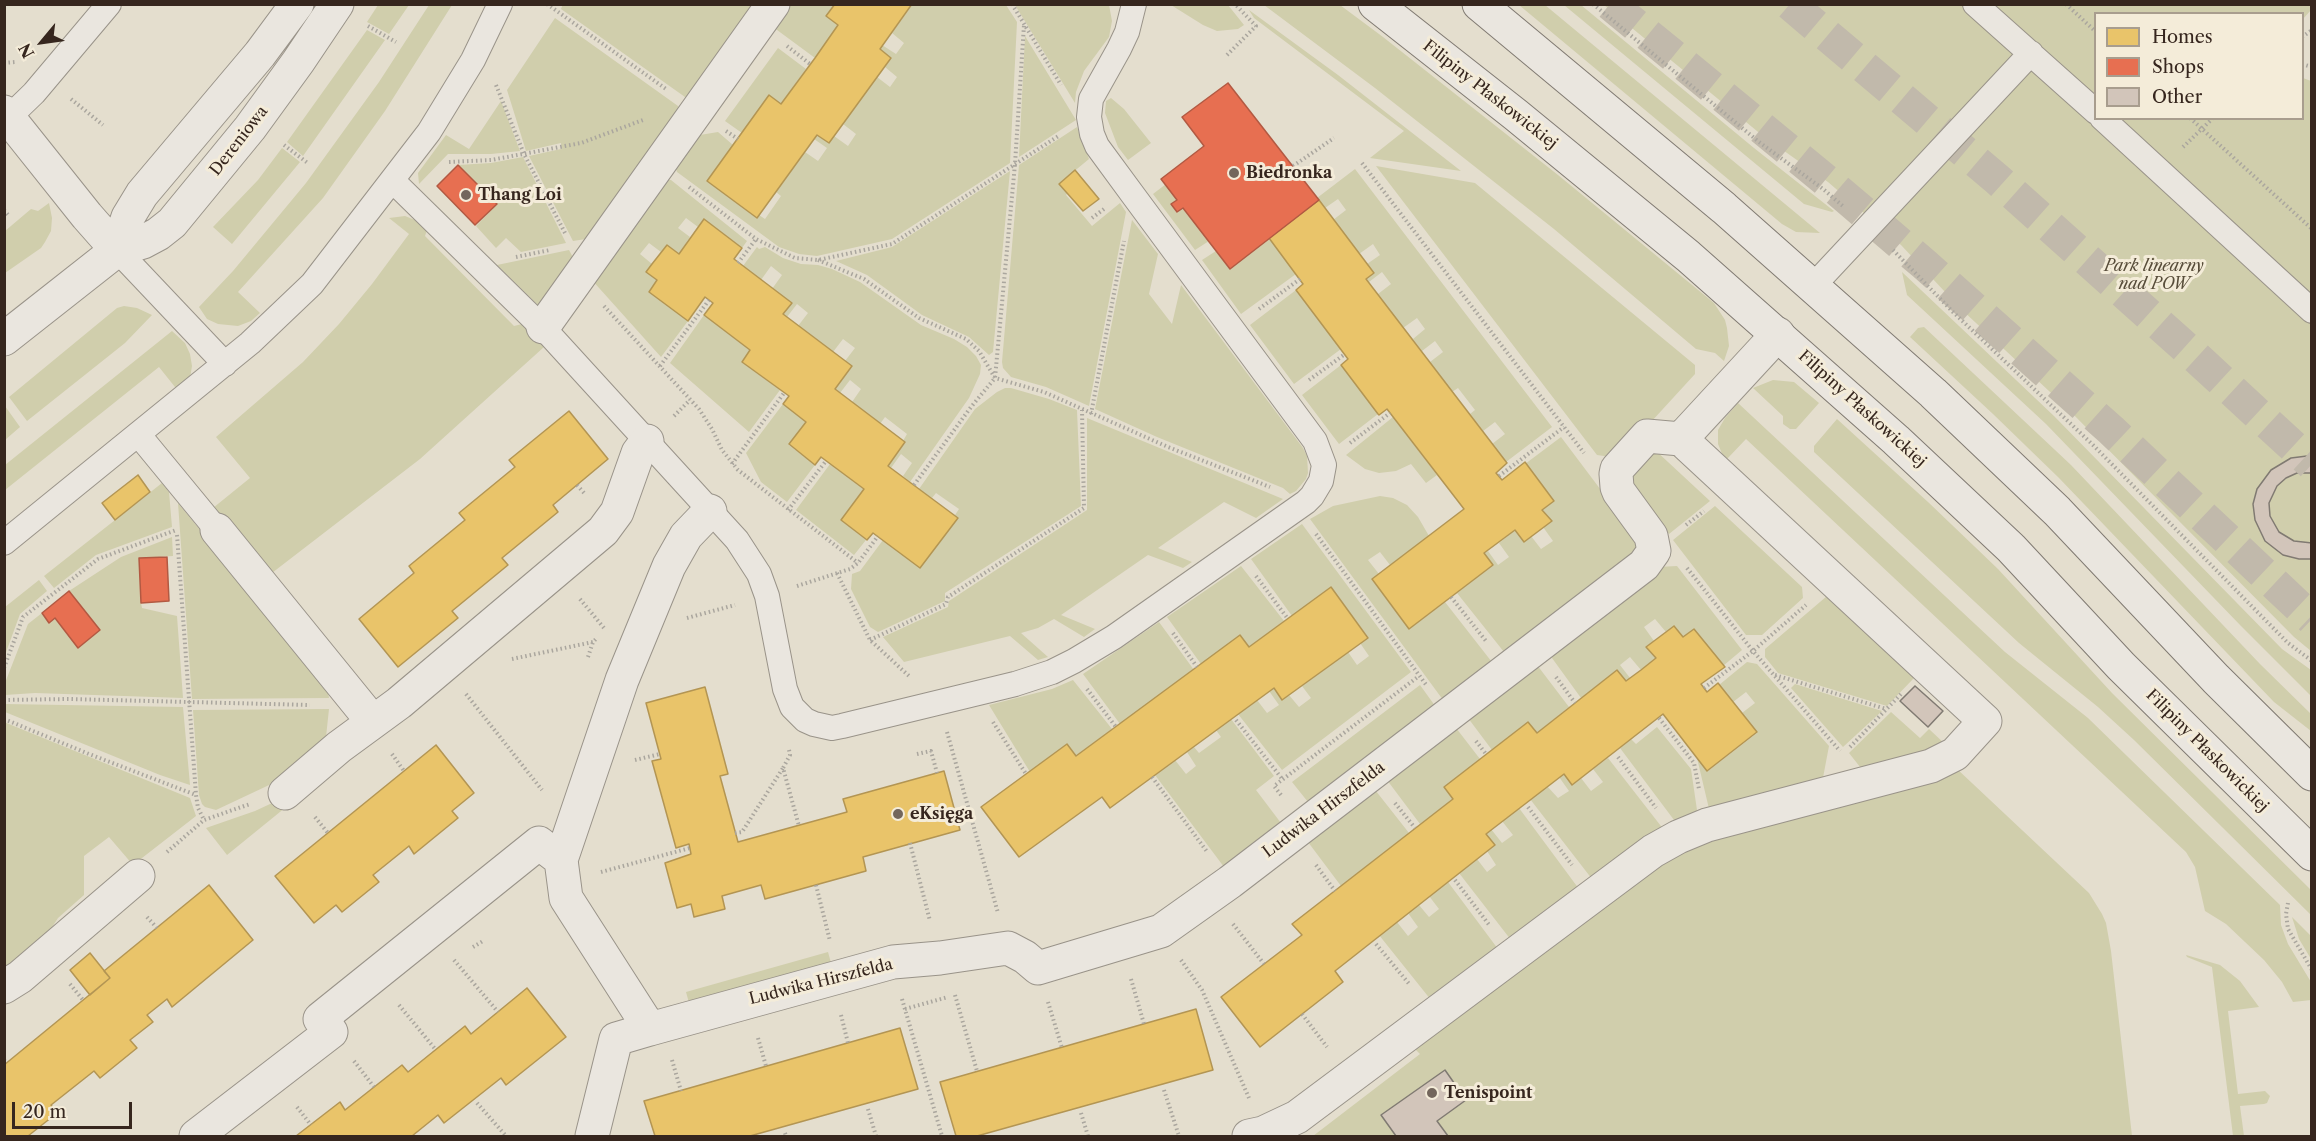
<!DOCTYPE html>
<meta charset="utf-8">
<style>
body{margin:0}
#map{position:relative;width:2316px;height:1141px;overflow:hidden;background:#e4dece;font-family:"Libre Caslon Text",serif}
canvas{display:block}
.frame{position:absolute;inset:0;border:6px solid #36261e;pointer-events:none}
.legend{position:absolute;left:2094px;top:12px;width:210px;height:108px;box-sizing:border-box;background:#f4ecd9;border:2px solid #a89d8e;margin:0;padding:8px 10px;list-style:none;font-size:18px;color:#36261e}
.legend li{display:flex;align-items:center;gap:12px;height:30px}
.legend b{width:30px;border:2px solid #a89d8e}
.north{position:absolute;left:12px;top:12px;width:60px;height:60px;-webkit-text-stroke:4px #f4ecd9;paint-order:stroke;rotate:241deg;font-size:16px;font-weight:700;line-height:24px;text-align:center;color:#36261e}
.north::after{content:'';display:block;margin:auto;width:21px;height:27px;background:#36261e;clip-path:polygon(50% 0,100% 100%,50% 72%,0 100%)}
.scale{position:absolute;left:12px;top:1102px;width:120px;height:27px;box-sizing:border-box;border:3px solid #36261e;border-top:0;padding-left:8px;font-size:18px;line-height:21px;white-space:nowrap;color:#36261e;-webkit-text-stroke:4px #f4ecd9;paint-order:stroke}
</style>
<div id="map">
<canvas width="2316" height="1141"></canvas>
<div class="frame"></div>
<ul class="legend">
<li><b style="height:16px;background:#e9c46a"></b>Homes</li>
<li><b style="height:16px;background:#e76f51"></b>Shops</li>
<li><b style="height:16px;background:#d2c5ba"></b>Other</li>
</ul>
<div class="north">N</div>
<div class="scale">20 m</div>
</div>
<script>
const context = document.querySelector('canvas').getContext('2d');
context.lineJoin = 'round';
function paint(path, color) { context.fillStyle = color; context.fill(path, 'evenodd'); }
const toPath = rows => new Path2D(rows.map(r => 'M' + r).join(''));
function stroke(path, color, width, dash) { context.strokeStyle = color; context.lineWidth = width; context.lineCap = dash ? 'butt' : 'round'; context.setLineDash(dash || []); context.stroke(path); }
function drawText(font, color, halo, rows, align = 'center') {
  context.font = font + ' "Libre Caslon Text",serif'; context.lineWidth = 6; context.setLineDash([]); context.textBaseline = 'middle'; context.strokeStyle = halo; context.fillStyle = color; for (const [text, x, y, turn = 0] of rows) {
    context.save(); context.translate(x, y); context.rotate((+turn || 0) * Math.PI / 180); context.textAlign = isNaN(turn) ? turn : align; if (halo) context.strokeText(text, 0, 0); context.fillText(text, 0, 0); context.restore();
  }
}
const green = toPath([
 [563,4,761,5,695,95,685,97,561,9],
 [378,5,409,5,389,34,367,22],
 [429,5,452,5,385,111,323,198,238,292,260,313,251,321,238,326,218,324,207,319,199,307,233,271,306,183,379,82],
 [784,5,835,5,826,16,838,25,815,58,773,27],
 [912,5,1006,5,1017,22,1010,163,892,239,817,256,799,254,779,247,677,172,674,163,694,136,718,132,733,145,707,181,757,218,759,215,765,219,781,196,776,192,805,152,818,161,827,148,814,139,817,135,834,136,848,146,856,134,843,124,877,77,890,87,897,77,885,67,891,58,880,49,882,45,896,54,904,43,892,33],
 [1015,5,1109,5,1112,21,1109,37,1084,71,1076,92,1075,103],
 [1171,5,1228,5,1244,25,1238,29,1217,31,1203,25],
 [1264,5,1340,5,1383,37,1558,175,1714,303,1725,320,1727,328,1729,346,1724,361,1715,353,1696,349,1554,229,1375,88],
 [1519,5,1545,5,1820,233,1796,232,1782,224],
 [1564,5,1581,5,1754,148,1834,211,1832,212,1804,204],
 [1604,5,2311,5,2311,10,2303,19,2302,14,2096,14,2096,118,2302,118,2303,78,2311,81,2311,651,2294,637,2064,405,1961,309,1901,245,1828,182,1763,136],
 [1249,10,1338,75,1461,171,1370,158,1404,131,1254,18],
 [555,18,678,106,681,116,592,238,573,241,529,156,561,149,561,143,526,151,507,90],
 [367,30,385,40,303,156,287,142],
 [1025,36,1076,120,1019,157],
 [778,48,806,69,781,104,769,96,742,133,725,121],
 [1111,98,1124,109,1151,143,1128,160,1118,147,1105,113,1106,101],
 [501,101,520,151,491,154,448,154,419,184,418,173,446,135,469,149],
 [1077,127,1089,159,1060,183,1068,193,1066,195,1092,226,1120,203,1126,212,1089,406,1046,387,1011,377,1003,368,1002,362,1019,165],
 [282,148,300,162,232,244,213,227,258,180],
 [523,157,566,243,521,252,506,238,496,248,476,226,497,204,458,165,491,163],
 [1376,166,1475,183,1695,365,1695,374,1618,458,1597,455],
 [1355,169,1552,427,1506,462,1492,444,1505,434,1495,422,1483,431,1470,414,1475,410,1458,388,1452,392,1430,362,1443,352,1435,341,1422,351,1413,339,1425,329,1417,318,1403,328,1378,294,1391,284,1382,272,1369,282,1366,279,1373,273,1367,264,1380,255,1373,244,1359,254,1333,220,1346,210,1338,199,1325,208,1317,198],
 [1010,171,993,352,989,355,969,337,922,315,867,275,836,261,892,247],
 [662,180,671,180,747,241,742,248,704,219,698,227,686,218,678,228,690,237,679,254,667,245,661,252,649,243,640,254,652,264,647,272,657,280,650,292,688,321,661,357,591,279],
 [1166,184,1177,200,1172,204,1176,212,1183,208,1209,241,1195,250,1153,194],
 [49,203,52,218,51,231,45,242,41,248,5,273,5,231,31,209,38,211],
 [405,216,415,220,427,230,425,236,514,326,522,324,544,347,420,459,268,576,213,508,250,478,216,437,303,362,339,324,372,284,409,234,389,218],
 [1132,220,1158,254,1149,294,1172,324,1181,285,1303,448,1307,456,1308,473,1306,479,1296,491,1290,494,1283,488,1157,437,1095,409],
 [1269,238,1296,274,1241,314,1202,260,1216,251,1230,269],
 [757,247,759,249,765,247,783,258,801,264,818,265,832,269,860,282,921,325,954,339,967,347,976,356,981,365,980,374,969,398,910,482,903,476,912,463,901,454,891,468,888,466,905,443,903,441,907,434,885,417,880,424,852,402,861,389,850,380,840,393,835,389,852,367,845,361,855,348,843,339,833,352,798,326,808,313,797,304,787,317,783,314,792,303,772,289,782,275,771,266,761,280,743,266],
 [569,250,575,261,541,308,497,265],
 [1902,272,2054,416,2282,649,2311,670,2311,696,2241,626,2046,424,1907,295],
 [1296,290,1341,349,1294,384,1250,325],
 [124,306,137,308,152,315,125,343,27,421,9,397,117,308],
 [704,315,750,350,742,362,780,390,749,432,670,363],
 [1924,327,2071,465,2260,664,2311,714,2311,731,2274,702,2059,478,1993,414,1910,337,1918,328],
 [172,331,185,343,190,354,192,366,190,378,179,392,159,367,5,490,5,465],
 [1341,365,1378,414,1339,444,1302,395],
 [1773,380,1794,382,1819,403,1796,429,1790,429,1783,424,1783,416,1753,388],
 [1005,388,1011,388,1049,399,1077,410,1081,506,945,593,945,601,878,632,870,627,851,589,852,574,860,571,883,540,957,518,955,515,959,509,936,493,932,498,919,489,975,409,997,392],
 [1738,403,2005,652,2088,718,2280,905,2281,925,2288,944,2311,982,2311,1000,2293,1002,2282,982,2264,960,2226,924,2205,911,2195,867,2186,852,1746,439,1727,459,1723,456,1718,444,1718,430,1725,418],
 [783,404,806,422,789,445,815,465,787,502,761,482,746,453],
 [5,406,20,427,5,440,4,440],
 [1393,417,1437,475,1426,483,1411,464,1396,471,1379,473,1365,469,1346,455],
 [1087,418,1283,499,1256,518,1224,502,1158,548,1192,562,1183,568,1148,555,1061,615,1095,629,1084,637,1054,619,1038,628,1021,633,1048,657,1038,660,1010,636,904,662,883,637,948,607,949,601,1087,510],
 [1837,419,1928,502,1998,569,2112,693,2311,890,2311,915,2134,740,2098,707,2019,643,1814,452,1814,446],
 [1561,437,1637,538,1636,558,1504,652,1457,593,1493,565,1484,553,1488,551,1498,565,1509,557,1499,543,1515,530,1531,536,1541,549,1553,541,1543,527,1551,520,1542,510,1554,501,1525,464],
 [1654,449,1710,501,1669,534,1628,481],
 [830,464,864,489,841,520,866,540,854,555,796,510],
 [162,483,169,492,172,527,96,555,54,588,44,576],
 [1380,496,1393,498,1407,505,1418,517,1429,536,1390,565,1380,552,1368,560,1379,574,1372,580,1409,629,1445,602,1495,666,1446,704,1310,519,1333,506],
 [178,503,319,675,327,687,329,698,192,699],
 [1715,506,1802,587,1803,598,1762,635,1746,635,1673,540],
 [1302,524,1411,672,1282,770,1238,714,1257,700,1267,713,1279,705,1269,691,1274,688,1282,700,1289,695,1299,707,1311,698,1302,686,1348,652,1357,665,1369,656,1360,643,1368,637,1331,587,1292,616,1251,559],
 [172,537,173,556,139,558,141,603,142,608,177,616,183,698,35,693,5,695,5,683,28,624,42,613,49,623,55,618,78,648,100,630,69,591,121,557],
 [1241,566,1284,621,1249,647,1201,664,1167,617],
 [1677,566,1742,650,1723,666,1694,629,1683,637,1674,626,1666,632,1655,619,1644,627,1654,641,1646,647,1656,658,1641,670,1630,657,1620,665,1630,678,1626,681,1617,670,1581,698,1552,658,1553,648,1658,567],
 [39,580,47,591,20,614,5,655,5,607],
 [1827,596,1914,678,1887,706,1778,673,1765,657,1765,649],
 [1159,622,1194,670,1120,724,1083,674],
 [1534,661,1569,707,1537,733,1528,722,1492,750,1465,714],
 [1747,662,1757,664,1829,746,1822,783,1710,813,1697,758,1708,771,1757,733,1742,713,1755,703,1746,692,1733,702,1719,685],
 [1073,680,1112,729,1076,756,1067,744,1030,772,989,705,1052,689],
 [1795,684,1882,711,1843,747,1791,688],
 [1420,685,1438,710,1312,807,1292,782],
 [5,704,183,707,190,785,160,775,5,712],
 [329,709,326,737,284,778,216,810,205,807,202,804,199,795,193,710],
 [1891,712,1920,738,1929,729,1946,745,1864,772,1849,753],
 [1231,719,1274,776,1256,790,1284,827,1227,871,1155,775,1175,760,1186,774,1196,766,1187,752,1194,747,1199,753,1221,737,1216,730],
 [4,722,190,798,196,816,133,865,109,837,84,856,84,895,58,918,41,944,4,970],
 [1453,724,1480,759,1453,799,1420,824,1384,776],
 [1657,727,1691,769,1698,817,1677,824,1620,748,1631,739,1636,744],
 [1608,758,1664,830,1592,879,1530,799,1547,786,1558,798,1569,791,1559,777,1564,774,1572,785,1581,778,1591,791,1603,782,1593,769],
 [1956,768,2089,893,2102,914,2106,923,2111,951,2132,1136,1313,1136,1420,1054,1411,1045,1678,850],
 [1372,786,1409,833,1341,886,1305,838],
 [285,797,291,803,227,855,206,828,255,811],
 [1519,808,1579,889,1511,940,1459,873,1477,859,1487,872,1496,865,1487,851,1486,834,1491,829,1502,843,1513,835,1502,821],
 [1448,882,1498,949,1431,1000,1379,935,1397,922,1408,936,1418,927,1408,913,1419,905,1429,917,1439,909,1429,896],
 [2292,917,2311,936,2311,959,2299,939],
 [828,952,833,970,691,1010,686,992],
 [2186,955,2220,965,2240,981,2259,1007,2228,1011,2238,1094,2265,1091,2270,1096,2267,1103,2264,1104,2240,1106,2244,1136,2233,1136,2212,967,2187,957]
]);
const homes = toPath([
 [835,4,912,4,880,49,891,58,829,143,817,135,757,218,707,181,769,95,781,104,815,58,838,25,826,16,835,4],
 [1075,170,1099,199,1083,211,1059,184,1075,170],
 [1319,200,1374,273,1366,279,1507,463,1496,473,1502,480,1525,462,1554,501,1542,510,1552,521,1524,542,1515,530,1484,553,1493,565,1409,629,1372,579,1464,509,1387,409,1379,415,1378,414,1341,365,1348,359,1296,290,1303,284,1269,238,1319,200],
 [704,219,742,248,734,259,792,303,783,314,852,366,835,389,905,442,888,466,958,518,920,568,873,533,867,540,841,520,864,489,821,457,815,465,789,444,806,422,783,404,789,396,742,362,750,350,704,315,713,303,705,297,688,321,649,292,657,280,646,272,652,264,667,245,679,254,704,219],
 [569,411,608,459,553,505,558,512,502,558,508,565,452,611,458,618,398,667,359,619,414,573,409,566,465,520,459,513,515,467,509,460,569,411],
 [138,475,150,492,115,520,102,503,138,475],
 [1331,587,1368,638,1282,700,1274,688,1110,808,1102,797,1019,857,981,807,1067,744,1076,756,1240,635,1249,647,1331,587],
 [1674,626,1683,637,1694,629,1725,667,1701,684,1707,692,1718,683,1757,732,1707,771,1663,714,1572,785,1564,774,1486,834,1495,845,1335,971,1343,982,1260,1047,1221,997,1302,935,1292,924,1453,799,1444,787,1528,722,1537,733,1617,670,1626,681,1641,670,1656,658,1646,647,1674,626],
 [705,687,728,774,720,776,738,842,847,812,843,799,944,771,960,830,863,857,866,871,765,899,761,885,722,896,725,909,694,917,691,904,677,908,665,863,691,854,689,844,676,848,652,761,661,759,646,703,705,687],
 [436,745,474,793,452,811,458,818,414,854,409,846,373,875,379,882,342,912,336,905,314,923,275,876,436,745],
 [209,885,253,940,172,1007,167,999,147,1015,153,1022,130,1040,137,1048,100,1078,94,1071,51,1105,57,1113,28,1136,4,1136,4,1065,110,978,104,971,209,885],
 [90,953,110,978,90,995,70,970,90,953],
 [527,988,566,1037,506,1085,501,1078,444,1123,438,1115,412,1136,296,1136,340,1102,345,1110,402,1065,408,1072,465,1026,471,1034,527,988],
 [1196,1009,1213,1070,977,1136,956,1136,940,1082,1196,1009],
 [900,1028,918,1089,750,1136,655,1136,644,1101,900,1028]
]);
const shops = toPath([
 [1228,83,1319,200,1230,269,1183,208,1177,212,1171,204,1177,200,1161,179,1204,146,1182,117,1228,83],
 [458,165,497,204,475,225,437,186,458,165],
 [167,557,169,601,141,603,139,558,167,557],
 [69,591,100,630,78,648,55,618,49,623,42,613,69,591]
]);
const building = toPath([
 [2307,456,2312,457,2312,473,2297,473,2286,478,2277,486,2269,503,2270,516,2279,532,2294,541,2312,543,2312,559,2299,559,2283,555,2265,541,2255,520,2253,504,2257,489,2271,470,2291,458,2307,456],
 [1915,686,1943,711,1928,727,1900,701,1915,686],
 [1445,1070,1466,1100,1437,1121,1448,1136,1396,1136,1381,1115,1445,1070]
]);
const highwayTunnel = toPath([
 [1610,4,1829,183,1924,264,2111,430,2312,619],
 [1790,4,1998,180,2186,348,2312,464]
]);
const path = toPath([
 [547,4,666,89],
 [1012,4,1061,85],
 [1593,4,1759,142,1823,189,1844,207],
 [2066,4,2096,32],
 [368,26,396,42],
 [2302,37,2312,30],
 [787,46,810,64],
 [1227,55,1256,26,1235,4],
 [4,63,15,62],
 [2302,64,2312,67],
 [496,85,524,154,565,233],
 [71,99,103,125],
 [2190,118,2312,229],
 [726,131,738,139],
 [284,145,309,164],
 [2183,147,2213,118],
 [449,162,491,160,581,143,643,120],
 [1362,163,1584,453],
 [1293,166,1334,138],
 [689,187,756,239,795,258,818,260,892,244,1060,135],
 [4,210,9,216],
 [1092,218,1104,209],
 [1893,250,1953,312,2092,444,2288,643,2312,661],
 [516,257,550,250],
 [818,260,864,279,919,318,966,339,979,351,995,378,1044,392,1168,447,1270,487],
 [738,263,756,239],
 [604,306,699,409,712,429,722,450,738,470,858,563],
 [1259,309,1300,279],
 [660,366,709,300],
 [1309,380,1345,354],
 [1091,414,1124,241],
 [674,416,690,400],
 [1350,443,1390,413],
 [732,464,784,393],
 [1499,476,1564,427],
 [577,485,585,494],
 [914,485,971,407,995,378,1015,164,1024,25],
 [788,510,826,461],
 [1686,525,1704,511],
 [1316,534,1427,686],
 [177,535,196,795,198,808,204,820],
 [1687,568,1753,651,1840,751],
 [837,573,870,640,909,676],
 [1256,576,1288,619],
 [797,586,850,569,858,563,878,536],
 [1451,597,1486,641],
 [580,599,604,628],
 [687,618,735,605],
 [1173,633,1197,667],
 [870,640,946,604,948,597,1084,508,1082,410],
 [588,657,593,642,597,638],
 [512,659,593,642],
 [4,668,23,617,98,559,176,530],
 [1775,675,1886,709],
 [1556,677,1575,703],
 [1704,688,1753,651,1806,605],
 [1087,689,1116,727],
 [466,694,542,790],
 [4,700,68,699,310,705],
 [1659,718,1694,763,1699,789],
 [4,719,89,754,196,795],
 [1236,720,1283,780],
 [993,722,1026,774],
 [947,732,998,913],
 [1476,741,1486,754],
 [1850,747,1901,694],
 [789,750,790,755,783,768,799,826],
 [392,754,404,771],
 [917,754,931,751,937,773],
 [1618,757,1656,808],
 [635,760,660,754],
 [1152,777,1208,853],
 [1281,795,1274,786,1419,676],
 [1395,803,1415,828],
 [1528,807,1572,865],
 [315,817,328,833],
 [735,833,742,832,783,768],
 [910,843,930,921],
 [167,852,204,820,250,804],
 [1316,865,1335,891],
 [601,872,690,848],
 [1455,880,1490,926],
 [816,885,830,941],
 [2288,903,2286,914,2288,929,2312,970],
 [147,917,157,928],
 [1233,924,1264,964],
 [1376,944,1410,985],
 [473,947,483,941],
 [454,960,498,1012],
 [1181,960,1202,990,1249,1098],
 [1131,979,1144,1024],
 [70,984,83,1000],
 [955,995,977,1071],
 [902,999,942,1136],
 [1048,1002,1062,1048],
 [399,1005,436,1050],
 [905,1009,948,997],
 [1302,1014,1327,1047],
 [841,1015,848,1043],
 [758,1038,766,1066],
 [4,1060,7,1063],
 [672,1060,681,1091],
 [354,1061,374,1087],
 [1164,1090,1179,1136],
 [477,1103,506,1136],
 [297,1107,311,1125],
 [868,1109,876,1136],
 [1081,1113,1088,1136],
 [785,1133,786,1136],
 [997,1135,997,1136]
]);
const lane = toPath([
 [1975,4,2096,112],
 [2102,118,2312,311],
 [4,122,34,93,109,4],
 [393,181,548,333,737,540,759,574,767,596,785,689,792,707,805,720,814,724,832,728,842,726,1015,684,1052,672,1074,661,1114,637,1306,502,1312,496,1321,481,1324,465,1315,441,1133,195,1097,146,1092,134,1089,117,1091,99,1119,49,1127,32,1134,4],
 [117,250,225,364],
 [1814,285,2031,53],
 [138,434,217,530],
 [4,543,250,343,312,284,429,132,473,60,500,4]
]);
const street = toPath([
 [4,112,87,216,117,250],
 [117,250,128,217,142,194,260,54,297,4],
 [543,327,773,4],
 [4,339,117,250,143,242,158,234,172,223,250,128,298,62,337,4],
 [1681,439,1778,334],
 [217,530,373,722],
 [285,793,339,747,399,703,603,531,617,512,638,453,647,441],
 [561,860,622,680,669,566,686,536,710,511],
 [4,987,20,977,138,876],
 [196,1136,331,1032,320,1019,539,843,561,860,566,898,650,1029,893,962,940,958,1008,948,1025,957,1038,968,1161,931,1230,882,1644,565,1654,551,1651,536,1619,492,1617,487,1616,474,1617,469,1647,436,1681,439],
 [592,1136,616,1039,650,1029],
 [1249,1136,1263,1133,1297,1117,1653,851,1678,837,1707,825,1931,766,1955,754,1985,721,1681,439]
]);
const secondary = toPath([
 [1375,4,1516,115,1688,256,1896,440,2011,548,2121,666,2312,854],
 [1479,4,1724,208,1933,393,2057,511,2216,679,2312,774]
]);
const markers = [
 [1234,173,6,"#73665c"],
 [466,195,6,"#73665c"],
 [898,814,6,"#73665c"],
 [1432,1093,6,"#73665c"]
];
const streetNames = [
 ["Filipiny Płaskowickiej",1490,95,38],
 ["Dereniowa",239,141,-52],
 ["Filipiny Płaskowickiej",1862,409,42],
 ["Filipiny Płaskowickiej",2207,751,45],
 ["Ludwika Hirszfelda",1324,810,-37],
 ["Ludwika Hirszfelda",821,982,-14]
];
const poiNames = [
 ["Biedronka",1246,173],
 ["Thang Loi",478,195],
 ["eKsięga",910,814],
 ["Tenispoint",1444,1093]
];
const parkNames = [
 ["Park linearny",2154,266],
 ["nad POW",2154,284]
];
paint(green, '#d0ceac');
paint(homes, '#e9c46a');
stroke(homes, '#b39553', 1.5);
paint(shops, '#e76f51');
stroke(shops, '#b25942', 1.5);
paint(building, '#d2c5ba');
stroke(building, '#807a72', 1.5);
stroke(highwayTunnel, '#c1b9ab', 33, [33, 16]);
stroke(lane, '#999389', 26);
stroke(street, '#999389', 35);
stroke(secondary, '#807a72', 35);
stroke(path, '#aaa69e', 4, [1.5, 3]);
stroke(lane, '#eae6df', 24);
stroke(street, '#eae6df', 33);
stroke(secondary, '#eae6df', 33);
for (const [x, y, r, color] of markers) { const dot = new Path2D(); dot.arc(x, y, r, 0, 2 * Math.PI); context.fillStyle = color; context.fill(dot); stroke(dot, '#f4ecd9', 2); }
drawText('16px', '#36261e', '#f4ecd9', streetNames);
drawText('bold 16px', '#36261e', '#f4ecd9', poiNames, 'left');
drawText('italic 16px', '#584d3a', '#f4ecd9', parkNames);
</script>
